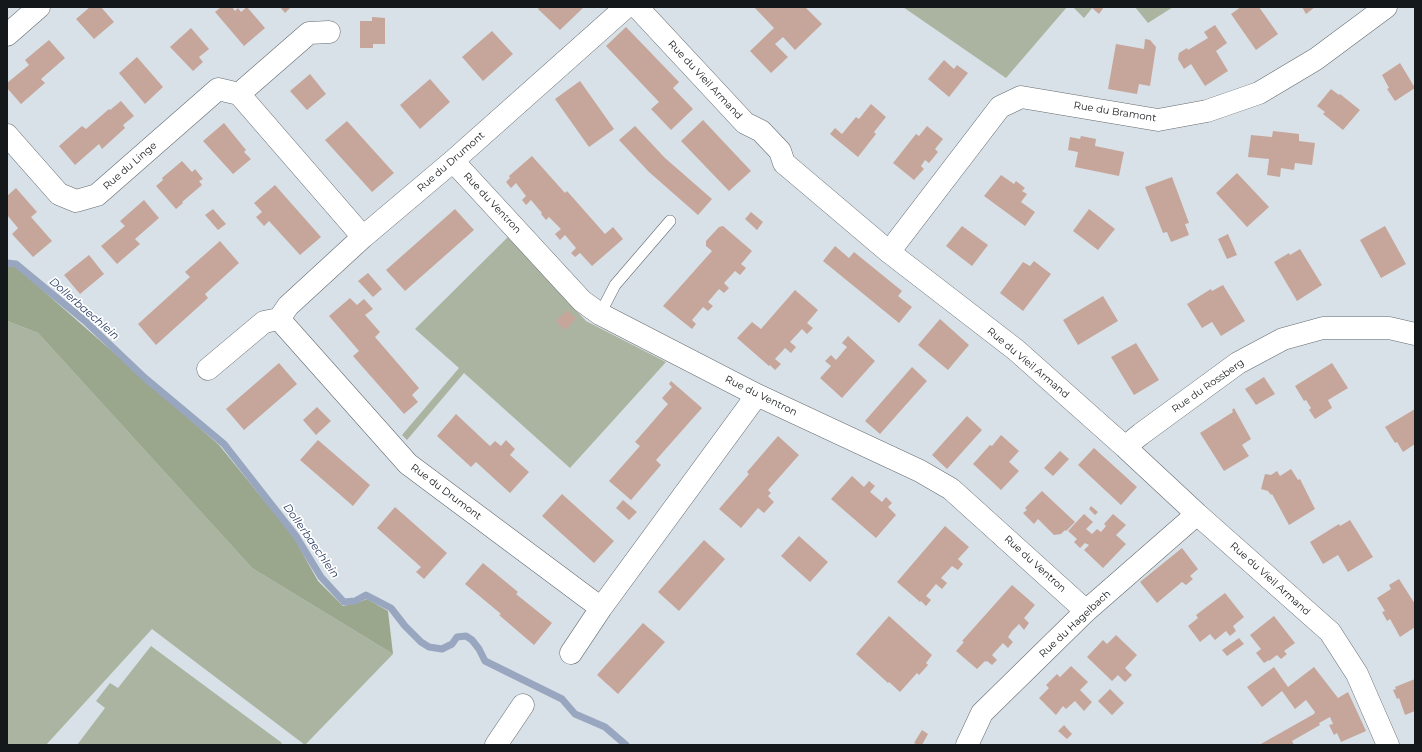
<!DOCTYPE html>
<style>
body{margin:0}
#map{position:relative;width:1422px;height:752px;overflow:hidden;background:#d8e1e7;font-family:Montserrat,sans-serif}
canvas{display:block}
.frame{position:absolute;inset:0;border:8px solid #15181a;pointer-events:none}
</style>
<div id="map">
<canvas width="1422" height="752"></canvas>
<div class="frame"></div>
</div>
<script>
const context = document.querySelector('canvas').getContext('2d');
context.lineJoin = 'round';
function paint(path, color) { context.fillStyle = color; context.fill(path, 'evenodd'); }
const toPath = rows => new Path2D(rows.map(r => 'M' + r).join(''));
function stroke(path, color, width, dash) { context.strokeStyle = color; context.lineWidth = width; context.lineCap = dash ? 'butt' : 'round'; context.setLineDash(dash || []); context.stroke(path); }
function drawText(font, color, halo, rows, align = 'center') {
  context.font = font + ' Montserrat,sans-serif'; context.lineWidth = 3.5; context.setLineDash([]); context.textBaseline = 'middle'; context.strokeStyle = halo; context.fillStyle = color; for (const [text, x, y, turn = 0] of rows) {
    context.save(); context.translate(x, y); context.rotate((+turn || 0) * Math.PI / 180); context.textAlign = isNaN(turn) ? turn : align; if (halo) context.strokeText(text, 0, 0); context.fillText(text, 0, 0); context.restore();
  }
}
const green = toPath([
 [903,7,1067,7,1006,78],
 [1073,7,1093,7,1084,18],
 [1135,7,1173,7,1148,23],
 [508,237,586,321,666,362,570,468,464,373,407,440,402,435,459,368,415,329],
 [7,321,38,333,252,568,393,654,305,745,152,629,46,745,7,745],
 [151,646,282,743,280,745,77,745,105,708,96,701,110,683,118,688]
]);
const forest = toPath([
 [7,266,15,266,219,445,293,536,318,581,343,606,357,603,367,599,388,611,393,654,252,568,38,333,7,321]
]);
const stream = toPath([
 [7,263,16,264,85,321,145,378,224,444,296,536,321,577,344,602,355,601,366,595,391,608,405,626,421,642,429,647,442,649,452,644,457,637,466,636,472,640,479,649,485,661,562,699,575,714,605,727,626,745]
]);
const building = toPath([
 [90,7,101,7,114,22,94,39,76,19],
 [221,7,232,7,235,11,238,8,241,12,247,7,265,28,244,46,215,12],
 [280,7,291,7,285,13],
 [540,7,584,7,560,30,538,9],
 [754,7,805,7,822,24,795,50,783,37,775,44,788,57,771,73,750,51,774,28],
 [1093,7,1104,7,1099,14,1092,8],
 [1241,7,1259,7,1278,34,1256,50,1231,14],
 [1302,7,1315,7,1306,14],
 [372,17,385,18,385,44,373,44,373,48,360,48,360,21,372,21],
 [1215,25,1227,43,1216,51,1228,71,1205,86,1191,64,1184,69,1178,59,1179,53,1187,48,1188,50,1208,38,1204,32],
 [626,27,679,82,673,88,693,109,671,130,651,109,659,102,606,46],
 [191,28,209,49,199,57,203,62,193,71,170,47],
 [492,31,513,54,483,81,462,57],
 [1145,39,1150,40,1156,47,1150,86,1139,84,1137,94,1108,89,1116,44,1144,49],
 [49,40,65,58,41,79,45,83,21,104,7,88,7,83,29,65,25,60],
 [137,57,163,87,145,104,119,73],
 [944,60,954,69,957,65,968,73,949,97,928,79],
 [1400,63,1415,88,1395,101,1387,89,1389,88,1382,75],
 [310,74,326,94,307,110,290,91],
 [430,79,450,102,420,129,400,105],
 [580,81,614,129,589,147,555,99],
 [1331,89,1339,95,1340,94,1360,110,1343,130,1323,114,1325,112,1317,106],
 [121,101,134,116,123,125,125,128,102,149,99,144,75,165,59,146,82,126,86,129,109,109,110,110],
 [871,104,886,117,874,132,876,134,858,157,830,134,835,128,842,134,856,117,859,119],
 [703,120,751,171,729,191,681,141],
 [347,121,394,173,372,192,325,140],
 [224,123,246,150,244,152,251,159,233,174,203,141],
 [635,126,665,158,712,199,698,215,649,172,619,140],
 [927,126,943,139,935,149,938,152,929,163,925,160,921,166,924,169,914,180,893,163,916,134,919,136],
 [1273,131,1299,134,1299,141,1315,143,1312,165,1295,163,1294,170,1281,168,1280,177,1267,175,1269,159,1248,157,1251,135,1272,137],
 [1081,136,1096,139,1095,146,1124,152,1119,176,1075,167,1078,152,1068,150,1070,137,1080,139],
 [532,156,565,193,567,191,605,234,613,227,623,239,592,266,580,253,575,257,571,253,576,248,565,235,560,240,555,234,561,229,549,217,546,220,541,214,542,213,531,200,526,205,522,200,526,196,516,183,511,188,506,182,510,178,509,176],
 [182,161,192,172,195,169,203,179,199,181,202,185,182,202,183,203,176,209,156,186,163,180,162,178],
 [1237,173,1269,207,1247,227,1216,193],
 [1001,175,1014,184,1016,181,1025,188,1022,191,1027,194,1021,202,1035,212,1025,226,984,196],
 [1172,177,1189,223,1185,224,1189,235,1171,242,1167,232,1163,233,1145,187],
 [275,185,321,237,300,255,269,221,264,226,256,217,262,212,254,203],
 [16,188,37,212,31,217,52,241,33,257,12,234,18,228,7,215,7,196],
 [144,200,159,218,135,239,140,244,117,264,101,246,125,226,120,221],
 [213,209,226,224,218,230,205,215],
 [455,209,474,230,405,291,386,270],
 [1089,209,1115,229,1098,250,1073,231],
 [751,212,763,222,757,230,745,219],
 [723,226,752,251,741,264,746,268,740,275,735,271,724,283,729,288,724,293,719,289,708,302,713,306,708,311,703,307,692,320,696,324,692,329,663,306,712,251,706,246,706,241,719,227],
 [962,226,988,245,972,266,946,246],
 [1385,226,1406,264,1381,278,1360,240],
 [1228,234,1237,255,1227,259,1218,239],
 [220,241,239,263,205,294,208,298,156,345,138,324,190,277,185,272],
 [835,246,849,258,854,252,902,291,898,296,912,307,899,323,823,261],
 [1300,249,1322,285,1297,301,1274,262,1289,253,1290,255],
 [89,255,104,274,80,294,64,275],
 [1034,261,1051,274,1023,311,1000,293,1023,262,1030,266],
 [368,273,382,289,373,297,358,281],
 [1223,285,1245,321,1221,336,1212,322,1202,328,1187,304,1211,289,1212,291],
 [795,290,818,310,807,323,813,328,807,334,802,329,790,342,796,347,791,353,785,348,775,359,781,364,775,370,770,365,769,366,737,338,752,322,761,329],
 [1103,296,1118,321,1078,345,1063,320],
 [350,298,357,305,364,299,373,309,365,315,380,332,375,337,419,388,412,395,418,402,404,414,353,356,359,351,329,316],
 [567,310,576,319,565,330,556,321],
 [940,319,969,345,948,370,918,345],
 [848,336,875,361,842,398,820,378,831,366,825,361,831,355,836,360,847,347,842,343],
 [1136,343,1159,380,1134,395,1111,357],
 [279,363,297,384,244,430,226,409],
 [1332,363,1348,388,1328,400,1332,408,1315,419,1309,410,1311,408,1306,400,1304,401,1295,386],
 [912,367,927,381,880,434,865,421],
 [1264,377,1275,394,1256,405,1245,389],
 [671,381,702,408,656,460,661,465,631,500,609,481,640,446,635,442,668,404,662,398,672,387,669,384],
 [317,407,331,421,316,435,303,420],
 [1234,408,1251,439,1242,445,1249,456,1224,471,1200,433,1233,412,1232,410],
 [1415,409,1415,444,1403,452,1397,442,1395,443,1385,427],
 [456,414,490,446,495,441,501,446,506,440,515,449,510,455,529,472,510,493,476,462,471,467,437,436],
 [967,416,982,430,947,469,932,455],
 [1001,435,1019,451,1009,462,1019,471,1001,490,973,464,990,445,992,446],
 [778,436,799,455,768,490,771,493,768,496,774,502,764,513,758,508,741,528,719,509,749,474,747,472],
 [318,440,370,485,353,506,300,460],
 [1094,448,1137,487,1121,505,1078,465],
 [1060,451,1069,459,1053,476,1044,468],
 [1291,469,1298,480,1300,479,1315,509,1289,525,1272,494,1271,495,1268,491,1261,489,1265,474,1271,475,1277,471,1280,476],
 [852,476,864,487,869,481,875,486,870,492,882,502,886,497,892,503,888,507,896,515,876,538,831,499],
 [1042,491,1075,522,1066,531,1065,530,1061,534,1054,535,1038,519,1034,524,1023,513,1027,510,1025,508],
 [562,494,614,541,594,563,542,516],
 [623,500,637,512,629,520,616,508],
 [1091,506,1098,512,1095,515,1089,509],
 [395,507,447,553,424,579,416,572,421,567,377,528],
 [1084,514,1093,522,1086,529,1092,534,1097,529,1101,532,1106,526,1104,524,1113,514,1126,525,1116,535,1126,544,1103,568,1084,550,1089,545,1085,543,1080,548,1074,542,1077,539,1068,531],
 [1350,520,1373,557,1348,572,1338,555,1323,564,1310,542,1339,524,1340,526],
 [945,526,969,547,958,559,963,564,958,570,952,566,941,578,947,583,942,589,936,584,926,596,931,600,926,606,921,601,920,602,897,582],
 [799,536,828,562,810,582,781,556],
 [704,540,725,559,679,611,658,592],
 [1182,548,1198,569,1190,576,1193,579,1186,585,1182,582,1157,603,1140,582],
 [483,563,518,592,516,594,552,623,534,645,499,615,501,614,465,584],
 [1399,579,1415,604,1415,627,1400,637,1390,619,1387,621,1382,612,1385,611,1377,598,1391,589,1389,585],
 [1012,585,1035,605,1024,618,1029,623,1024,630,1019,624,1012,631,1008,637,1013,642,1008,648,1003,643,992,655,997,660,992,665,987,661,986,662,985,661,977,669,956,651,964,642,962,641],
 [1225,593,1244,617,1233,626,1236,631,1230,636,1226,631,1215,640,1210,634,1200,642,1188,626,1198,618,1196,615],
 [889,616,932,655,926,663,928,665,919,675,917,673,900,692,889,682,888,683,856,654],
 [1274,616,1295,643,1284,651,1287,654,1281,659,1277,655,1269,661,1269,660,1264,663,1256,653,1261,649,1250,635],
 [643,623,665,642,618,694,597,675],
 [1116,635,1137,655,1125,668,1132,675,1125,682,1118,675,1112,681,1087,657,1103,640,1107,644],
 [1239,638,1244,644,1227,656,1222,650],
 [1071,666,1088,682,1080,690,1092,702,1084,711,1075,701,1066,709,1063,706,1056,715,1039,698,1049,688,1046,685,1057,674,1060,677],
 [1274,667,1288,687,1314,667,1338,698,1348,692,1366,731,1341,742,1337,733,1334,735,1329,725,1333,724,1330,717,1319,723,1320,725,1292,741,1294,745,1259,745,1314,714,1315,712,1306,700,1295,709,1282,691,1262,707,1247,687],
 [1415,679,1415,711,1405,715,1399,698,1397,699,1393,690,1396,689,1395,687],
 [1110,689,1124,703,1112,715,1098,701],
 [1064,725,1072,734,1067,739,1058,731],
 [922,730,928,734,922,745,918,745,914,743]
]);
const service = toPath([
 [600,314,615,285,670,221]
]);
const minor = toPath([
 [626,7,453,161,363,237,288,306,279,319,408,464,601,608,757,395],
 [637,7,745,123,761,131,780,151,784,163,889,252,1016,350,1125,447,1197,514,1330,632,1357,674,1388,745],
 [7,35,39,7],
 [239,94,363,237],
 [7,135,59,194,76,201,97,195,218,89,239,94,309,33,329,32],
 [453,161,582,301,600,314,757,395,920,471,951,489,1086,611],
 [889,252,1000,107,1021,97,1158,120,1207,111,1259,93,1316,59,1386,7],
 [208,369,264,322,279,319],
 [1125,447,1141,434,1238,363,1283,339,1323,328,1389,328,1415,334],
 [571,653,601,608],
 [496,745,523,705],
 [967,745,982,713,1086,611,1197,514]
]);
const streetNames = [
 ["Rue du Vieil Armand",705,80,47],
 ["Rue du Bramont",1115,112,9],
 ["Rue du Drumont",451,162,-41],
 ["Rue du Linge",130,166,-41],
 ["Rue du Ventron",492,203,47],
 ["Rue du Vieil Armand",1028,363,40],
 ["Rue du Rossberg",1208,386,-35],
 ["Rue du Ventron",761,396,26],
 ["Rue du Drumont",446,492,37],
 ["Rue du Ventron",1035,564,42],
 ["Rue du Vieil Armand",1270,579,42],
 ["Rue du Hagelbach",1075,624,-43]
];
const waterNames = [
 ["Dollerbaechlein",84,309,41],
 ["Dollerbaechlein",311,541,55]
];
paint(green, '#abb4a0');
paint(forest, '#9ba78c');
stroke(stream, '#98a6c0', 7);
paint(building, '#c6a69b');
stroke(service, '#646b70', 12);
stroke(minor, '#646b70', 23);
stroke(service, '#fff', 11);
stroke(minor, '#fff', 22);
drawText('10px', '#15181a', '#fff', streetNames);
drawText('italic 11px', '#273a60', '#fff', waterNames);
</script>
